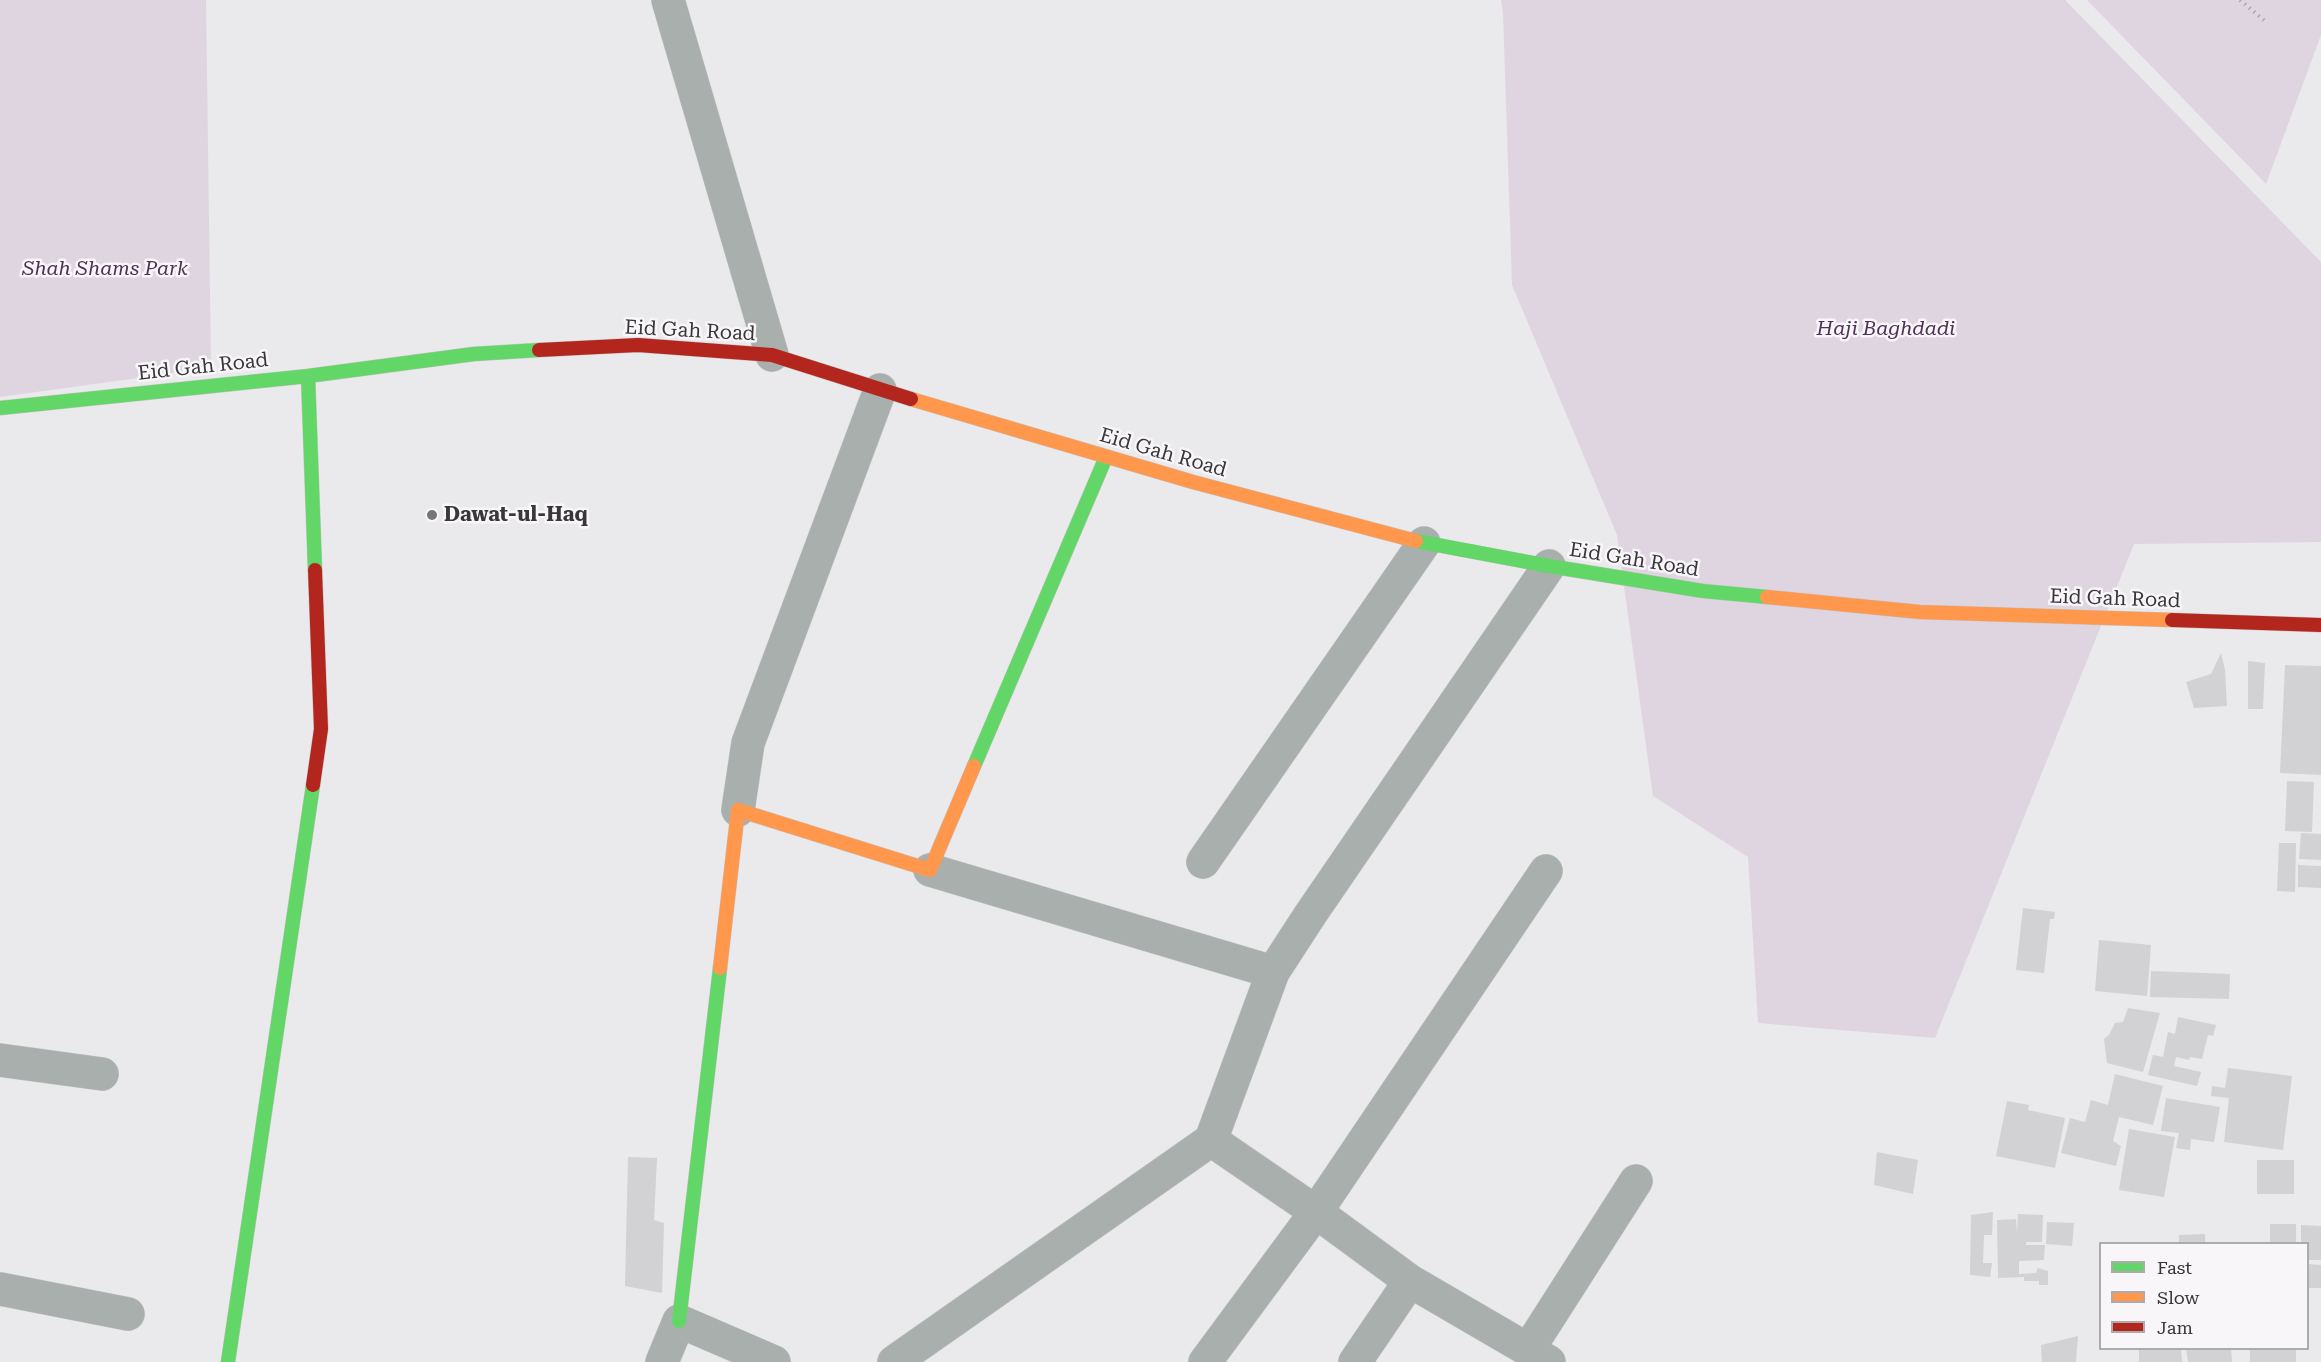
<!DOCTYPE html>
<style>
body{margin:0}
#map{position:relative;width:2321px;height:1362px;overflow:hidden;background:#eae9eb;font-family:"Roboto Serif",serif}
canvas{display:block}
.legend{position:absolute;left:2099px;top:1242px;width:210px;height:108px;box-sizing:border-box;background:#f9f6fa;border:2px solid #acaaad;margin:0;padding:8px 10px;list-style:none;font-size:18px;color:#393739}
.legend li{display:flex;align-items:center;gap:12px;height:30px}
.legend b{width:30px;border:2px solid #acaaad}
</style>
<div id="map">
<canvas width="2321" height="1362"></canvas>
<ul class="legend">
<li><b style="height:8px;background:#63d668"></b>Fast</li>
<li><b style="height:8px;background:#ff974d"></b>Slow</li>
<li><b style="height:8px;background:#b3261e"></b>Jam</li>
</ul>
</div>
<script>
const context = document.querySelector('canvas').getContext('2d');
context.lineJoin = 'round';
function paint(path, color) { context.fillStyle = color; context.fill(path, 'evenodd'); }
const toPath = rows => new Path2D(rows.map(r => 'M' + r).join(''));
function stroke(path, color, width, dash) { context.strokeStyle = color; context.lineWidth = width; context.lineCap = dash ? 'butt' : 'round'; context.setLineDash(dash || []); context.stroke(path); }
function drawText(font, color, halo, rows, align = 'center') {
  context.font = font + ' "Roboto Serif",serif'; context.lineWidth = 5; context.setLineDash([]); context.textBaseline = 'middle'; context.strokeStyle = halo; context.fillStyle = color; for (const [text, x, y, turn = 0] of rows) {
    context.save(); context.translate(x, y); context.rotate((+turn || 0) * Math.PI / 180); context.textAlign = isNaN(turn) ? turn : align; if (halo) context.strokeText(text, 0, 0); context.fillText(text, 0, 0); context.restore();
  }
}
const green = toPath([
 [0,0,206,0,211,368,0,397],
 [1501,0,2065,0,2321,262,2321,542,2134,544,1935,1038,1758,1023,1748,857,1653,796,1617,535,1512,285,1503,12],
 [2087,0,2321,0,2321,35,2266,184]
]);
const building = toPath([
 [2221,653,2225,670,2227,706,2194,708,2186,682,2211,674],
 [2248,661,2265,663,2263,709,2248,709],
 [2285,665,2321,666,2321,775,2280,773],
 [2287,781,2314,782,2312,832,2285,831],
 [2301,833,2321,834,2321,860,2299,859],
 [2279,843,2296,843,2295,892,2277,891],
 [2298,865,2321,866,2321,888,2298,887],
 [2023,908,2055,912,2054,919,2050,919,2044,973,2016,970],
 [2099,940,2151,945,2147,996,2095,991],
 [2151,971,2230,974,2229,999,2150,997],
 [2128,1008,2160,1013,2143,1072,2107,1063,2104,1039,2109,1035,2115,1023,2123,1022],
 [2178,1017,2216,1025,2213,1036,2208,1035,2202,1059,2190,1057,2189,1060,2176,1057,2174,1066,2201,1072,2197,1086,2148,1075,2153,1055,2163,1057,2168,1032,2175,1034],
 [2228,1068,2292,1076,2283,1150,2224,1142,2229,1098,2211,1096,2212,1086,2225,1088],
 [2115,1074,2163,1086,2153,1125,2119,1117,2113,1141,2121,1146,2116,1166,2061,1153,2070,1118,2085,1122,2091,1100,2108,1105],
 [2166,1098,2220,1107,2214,1142,2191,1139,2190,1150,2176,1148,2179,1133,2161,1131],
 [2007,1101,2029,1105,2028,1110,2065,1118,2055,1168,1996,1156],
 [2129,1129,2175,1137,2164,1197,2119,1190],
 [1877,1152,1918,1160,1913,1194,1874,1185],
 [628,1157,657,1158,654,1220,664,1223,662,1293,625,1286],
 [2257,1160,2294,1160,2294,1194,2257,1194],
 [1993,1212,1992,1235,1984,1235,1983,1263,1992,1263,1990,1277,1970,1275,1971,1215],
 [2018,1214,2043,1215,2042,1242,2026,1242,2026,1245,2045,1245,2044,1260,2019,1261,2019,1274,2036,1273,2038,1268,2048,1271,2048,1285,2039,1285,2039,1281,2024,1281,2024,1277,1998,1278,1997,1220,2016,1219,2017,1233],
 [2047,1222,2074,1223,2072,1246,2046,1244],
 [2270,1224,2296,1224,2296,1244,2270,1244],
 [2301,1225,2321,1226,2321,1260,2308,1260,2308,1244,2301,1244],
 [2205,1234,2205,1244,2179,1244,2179,1235],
 [2308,1264,2321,1265,2321,1288,2308,1288],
 [2078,1336,2076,1362,2042,1362,2041,1345],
 [2139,1348,2181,1348,2182,1362,2139,1362],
 [2186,1348,2231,1348,2232,1362,2188,1362],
 [2250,1348,2296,1348,2296,1362,2250,1362]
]);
const path = toPath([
 [2240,0,2266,22]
]);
const street = toPath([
 [668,0,772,355],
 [738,810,748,743,880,390],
 [1203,862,1424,543],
 [930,870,1273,972],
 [0,1060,102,1074],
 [1211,1140,1273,972,1310,915,1549,566],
 [0,1289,128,1314],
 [1528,1350,1636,1181],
 [662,1362,679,1321,774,1362],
 [894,1362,1211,1140,1316,1212,1410,1281,1549,1362],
 [1205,1362,1316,1212,1546,871],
 [1355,1362,1410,1281]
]);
const fast = toPath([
 [308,376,315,570],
 [0,408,308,376,474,354,539,350],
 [1416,541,1549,566,1703,591,1767,597],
 [974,766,1106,457],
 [679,1321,720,968],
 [228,1362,313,785]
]);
const slow = toPath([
 [911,399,1193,482,1416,541],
 [1767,597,1920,612,2172,620],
 [720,968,738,810,930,870,974,766]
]);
const jam = toPath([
 [539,350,638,345,772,355,911,399],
 [2172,620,2321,625],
 [313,785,321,729,315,570]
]);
const markers = [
 [432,515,6,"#777577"]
];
const parkNames = [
 ["Shah Shams Park",105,269],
 ["Haji Baghdadi",1886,329]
];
const streetNames = [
 ["Eid Gah Road",690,331,3],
 ["Eid Gah Road",203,367,-6],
 ["Eid Gah Road",1163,453,16],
 ["Eid Gah Road",1634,560,9],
 ["Eid Gah Road",2115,599,2]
];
const poiNames = [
 ["Dawat-ul-Haq",444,515]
];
paint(green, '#ded5e1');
paint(building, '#d2d1d3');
stroke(street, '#c7c5c7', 34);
stroke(fast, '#c7c5c7', 15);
stroke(slow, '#c7c5c7', 15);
stroke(jam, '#c7c5c7', 15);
stroke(path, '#a6aba9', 4, [1.5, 4.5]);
stroke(street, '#a9afac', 33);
stroke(fast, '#63d668', 14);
stroke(slow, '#ff974d', 14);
stroke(jam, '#b3261e', 14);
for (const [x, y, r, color] of markers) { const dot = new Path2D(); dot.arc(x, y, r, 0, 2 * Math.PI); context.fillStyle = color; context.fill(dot); stroke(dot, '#f9f6fa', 2); }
drawText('italic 20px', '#503157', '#f9f6fa', parkNames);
drawText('20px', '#393739', '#f9f6fa', streetNames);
drawText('bold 20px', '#393739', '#f9f6fa', poiNames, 'left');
</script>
